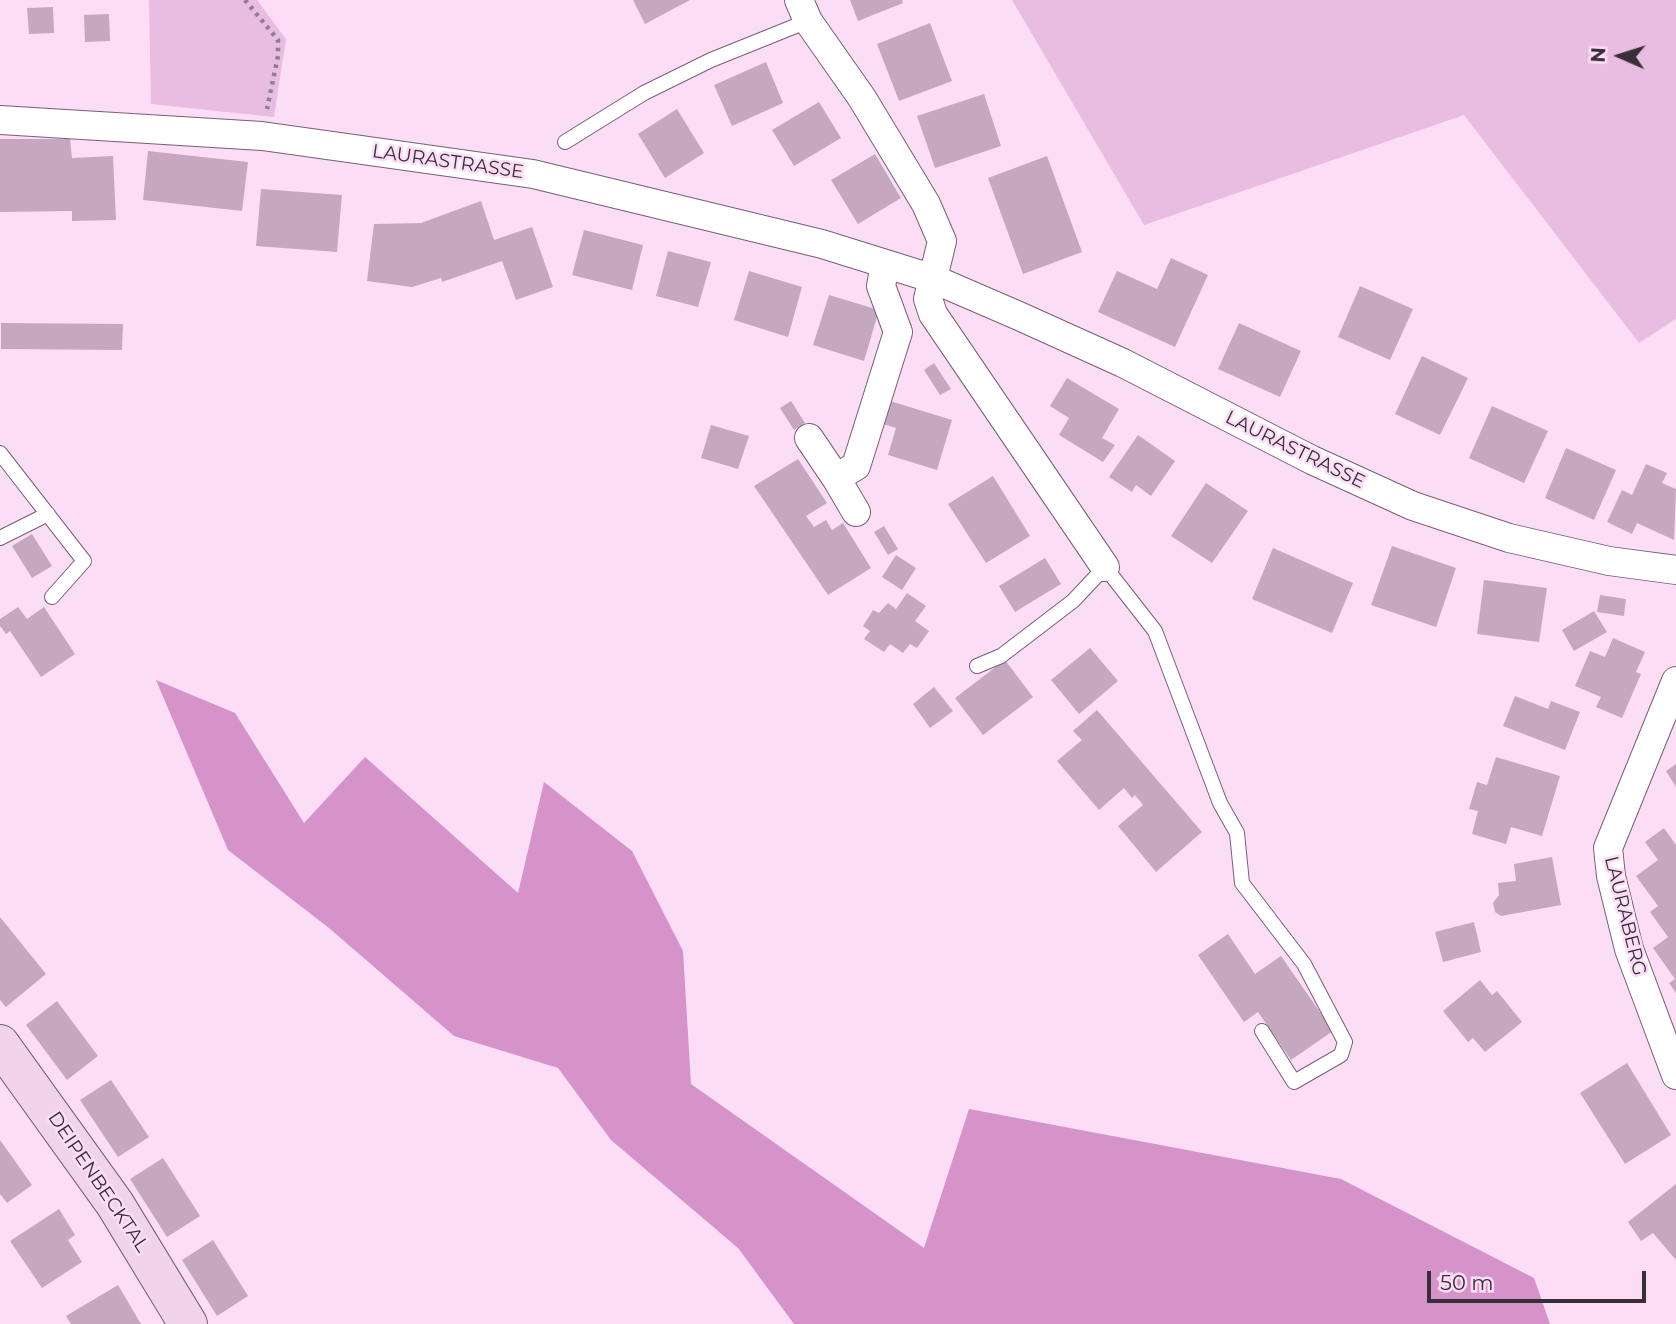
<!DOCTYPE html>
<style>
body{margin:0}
#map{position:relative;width:1676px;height:1324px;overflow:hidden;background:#fcddf6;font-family:Montserrat,sans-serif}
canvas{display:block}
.north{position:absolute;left:1585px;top:21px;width:70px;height:70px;-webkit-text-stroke:5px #fcddf6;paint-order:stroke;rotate:273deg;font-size:19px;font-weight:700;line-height:28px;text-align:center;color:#3a2e38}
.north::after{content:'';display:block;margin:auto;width:24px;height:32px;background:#3a2e38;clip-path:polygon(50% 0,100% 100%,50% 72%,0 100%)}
.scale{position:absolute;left:1427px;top:1271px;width:219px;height:32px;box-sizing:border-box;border:4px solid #3a2e38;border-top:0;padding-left:9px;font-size:21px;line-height:24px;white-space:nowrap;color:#3a2e38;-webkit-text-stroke:5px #fcddf6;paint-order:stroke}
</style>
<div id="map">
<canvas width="1676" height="1324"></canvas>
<div class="north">N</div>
<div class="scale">50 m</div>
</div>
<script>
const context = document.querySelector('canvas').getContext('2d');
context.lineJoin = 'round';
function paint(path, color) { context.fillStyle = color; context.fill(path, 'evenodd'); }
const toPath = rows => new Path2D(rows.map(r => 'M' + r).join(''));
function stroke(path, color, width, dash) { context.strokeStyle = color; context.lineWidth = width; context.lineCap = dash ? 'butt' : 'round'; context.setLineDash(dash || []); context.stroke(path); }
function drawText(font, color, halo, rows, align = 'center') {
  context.font = font + ' Montserrat,sans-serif'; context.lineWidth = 5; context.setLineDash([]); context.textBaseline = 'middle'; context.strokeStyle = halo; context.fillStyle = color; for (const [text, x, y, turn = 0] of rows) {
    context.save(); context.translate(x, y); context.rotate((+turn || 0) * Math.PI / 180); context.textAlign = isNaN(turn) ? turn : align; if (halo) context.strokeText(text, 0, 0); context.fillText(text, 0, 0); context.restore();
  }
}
const green = toPath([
 [149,0,257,0,286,39,274,117,151,104],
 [1012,0,1676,0,1676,319,1639,343,1464,115,1144,225]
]);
const forest = toPath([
 [156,680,235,713,304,823,365,757,518,893,544,782,632,851,683,951,691,1084,924,1248,969,1109,1341,1179,1534,1278,1550,1324,794,1324,738,1248,611,1140,558,1068,454,1036,329,928,228,850]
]);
const building = toPath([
 [633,0,690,0,645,24],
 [850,0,902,0,903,3,858,21],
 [53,7,54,33,29,34,27,8],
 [109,14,110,41,85,42,84,15],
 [930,23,952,81,899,101,877,44],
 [766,62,783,103,732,126,714,85],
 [984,94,1001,146,935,168,917,116],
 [819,102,841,138,794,166,772,130],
 [677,109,704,153,665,178,638,134],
 [0,139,70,139,72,158,113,156,116,220,72,221,72,211,0,212],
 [148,151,248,162,242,211,143,200],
 [875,154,901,198,858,224,831,180],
 [1047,156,1082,252,1023,274,988,178],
 [261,189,342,195,337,252,256,246],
 [481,201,494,240,532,227,553,287,516,300,502,261,442,282,441,278,412,287,367,281,374,224,421,223],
 [584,230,643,245,632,290,572,275],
 [668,251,711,262,698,307,656,296],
 [1171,258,1208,275,1175,347,1098,312,1117,271,1157,289],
 [749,271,802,287,788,337,734,320],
 [1360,286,1413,309,1390,360,1338,337],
 [829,295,879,310,864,361,813,345],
 [1,323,123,324,122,350,1,349],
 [1239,323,1301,351,1280,397,1218,369],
 [1422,356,1468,378,1440,435,1395,414],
 [934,363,951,389,940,395,924,370],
 [1067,378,1119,409,1102,438,1115,445,1103,462,1059,435,1069,418,1050,406],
 [791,401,805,423,794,430,780,408],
 [890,401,952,420,937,470,888,455,896,428,883,424],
 [1492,406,1548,431,1524,483,1469,458],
 [711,425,749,436,738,469,701,458],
 [1138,435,1175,461,1151,496,1136,485,1132,492,1109,477],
 [1566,448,1616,470,1594,520,1545,498],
 [798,459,827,503,806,516,814,527,826,520,832,530,843,523,871,568,828,595,754,486],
 [1646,464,1667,473,1662,483,1676,489,1674,540,1637,523,1632,534,1607,522,1622,490,1632,495],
 [993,476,1030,536,986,563,948,504],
 [1206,483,1248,511,1212,563,1171,536],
 [884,526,898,549,888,555,874,532],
 [32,534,52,566,32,578,12,546],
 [1392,546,1456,568,1436,627,1371,605],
 [1273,548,1353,583,1332,633,1252,599],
 [896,555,916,568,902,590,882,577],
 [1045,558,1061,584,1015,612,999,586],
 [1484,580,1547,588,1539,642,1477,634],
 [907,593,926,606,915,621,929,631,917,648,910,644,903,653,890,644,884,652,864,639,870,631,863,626,873,610,879,613,888,603,896,609],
 [1600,595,1626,599,1624,616,1597,612],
 [18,607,27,619,44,607,75,654,41,677,10,631,6,634,0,626,0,619],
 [1594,611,1607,632,1574,651,1562,630],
 [1613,638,1645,652,1636,672,1641,674,1622,718,1596,707,1601,697,1575,686,1590,651,1605,657],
 [1090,648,1118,681,1079,714,1051,680],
 [1005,660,1033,697,983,735,955,698],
 [934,687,953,711,930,728,913,704],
 [1515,696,1548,709,1551,701,1580,712,1565,750,1503,726],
 [1097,710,1202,832,1156,872,1118,826,1143,805,1135,795,1132,798,1124,788,1099,810,1057,761,1082,740,1073,731],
 [1496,757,1560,776,1542,836,1511,827,1506,844,1472,834,1478,811,1469,809,1477,782,1487,785],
 [1676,764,1676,787,1666,771],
 [1664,828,1676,845,1676,993,1669,983,1675,979,1653,948,1668,937,1650,912,1658,906,1636,876,1658,860,1645,842],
 [1552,857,1561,905,1501,916,1495,912,1493,903,1499,895,1498,883,1516,881,1514,864],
 [0,917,46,974,6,1007,0,1000],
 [1474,922,1481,952,1443,962,1435,932],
 [1228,934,1255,974,1281,956,1333,1031,1291,1060,1258,1012,1244,1022,1198,955],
 [1480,980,1492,995,1497,991,1522,1022,1485,1052,1473,1038,1468,1042,1443,1011],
 [57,1001,98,1056,67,1080,26,1025],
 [1627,1063,1671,1135,1625,1164,1580,1093],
 [111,1080,149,1137,118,1157,80,1100],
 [0,1140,32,1185,7,1203,0,1194],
 [163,1158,200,1216,167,1237,130,1179],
 [1676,1184,1676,1260,1653,1233,1641,1241,1628,1222],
 [59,1209,75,1235,68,1240,82,1262,42,1288,10,1241],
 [213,1240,248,1296,217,1316,182,1260],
 [118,1285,141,1324,71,1324,66,1316]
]);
const path = toPath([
 [245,0,278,40,278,56,267,109]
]);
const lane = toPath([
 [565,142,644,93,711,60,808,21],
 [0,453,84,561,52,597],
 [0,538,48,514],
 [977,666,1001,656,1073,601,1105,567,1155,631,1220,803,1237,833,1242,883,1304,964,1345,1042,1341,1055,1294,1082,1262,1031]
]);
const street = toPath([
 [799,0,808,21,862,98,926,204,942,241,928,299,933,314,1105,567],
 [0,120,262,136,533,174,822,244,931,278,1019,316,1123,363,1312,460,1413,506,1509,538,1609,561,1676,570],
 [809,438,836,478],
 [856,512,836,478,856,466,898,332,881,286,885,264],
 [1676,681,1608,848,1611,876,1629,949,1676,1075]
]);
const secondary = toPath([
 [0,1044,115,1204,188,1324]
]);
const streetNames = [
 ["LAURASTRASSE",448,162,8],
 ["LAURASTRASSE",1295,450,26],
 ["LAURABERG",1625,916,76],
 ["DEIPENBECKTAL",98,1182,56]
];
paint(green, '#e9bce1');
paint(forest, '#d593ca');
paint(building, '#c5a8bf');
stroke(lane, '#795e74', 16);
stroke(street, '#795e74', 30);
stroke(secondary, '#795e74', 40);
stroke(path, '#937e8f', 4.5, [3.5, 5]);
stroke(lane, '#fff', 14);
stroke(street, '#fff', 28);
stroke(secondary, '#f1d4ec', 38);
drawText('19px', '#3a2e38', '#fcddf6', streetNames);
</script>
